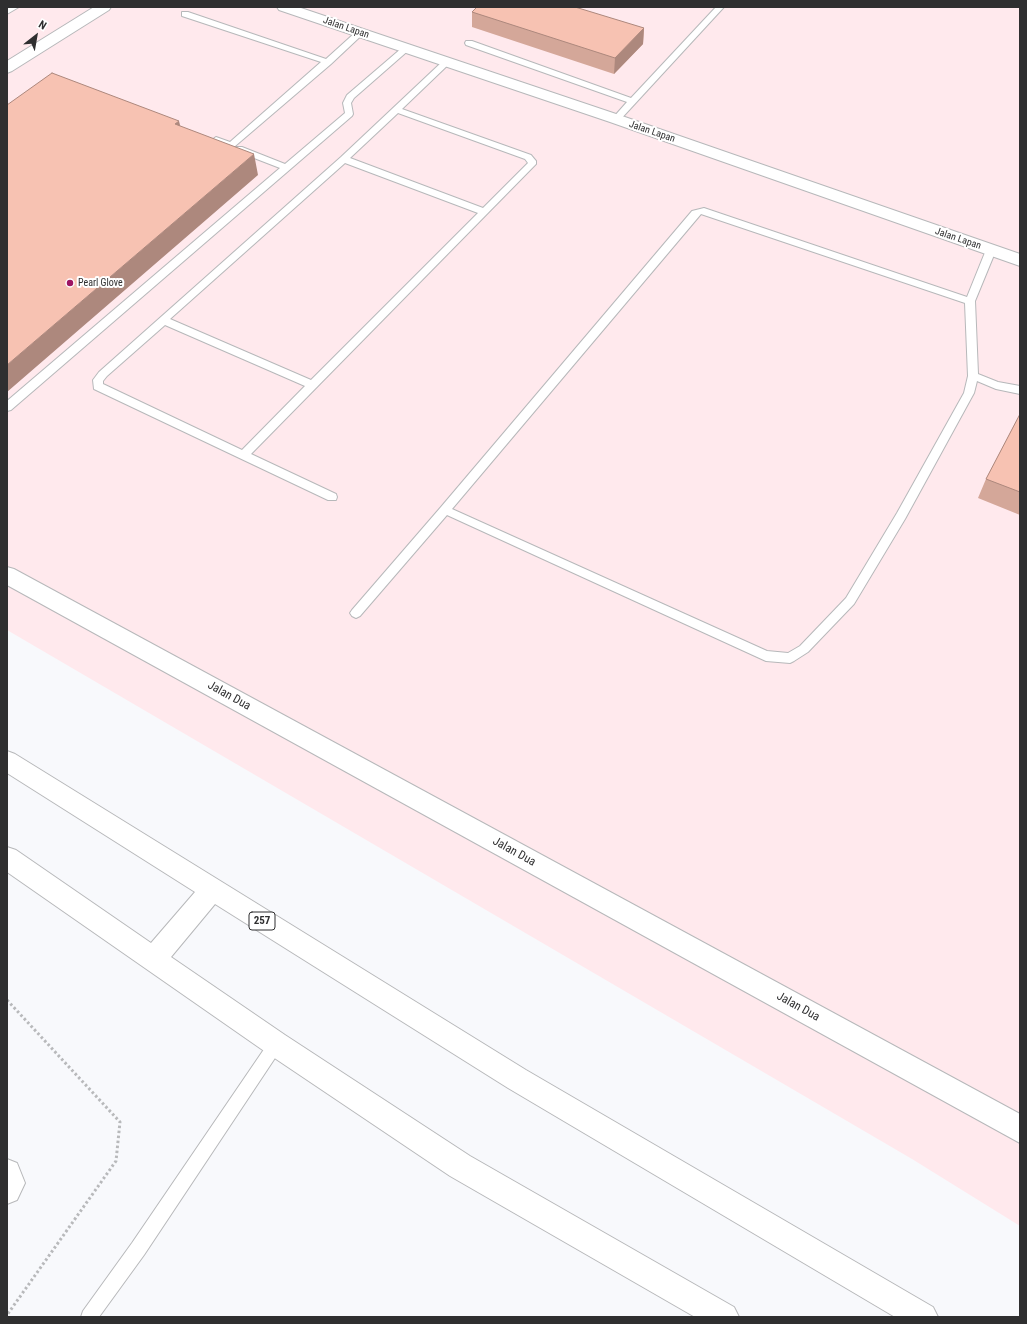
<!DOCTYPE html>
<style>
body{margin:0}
#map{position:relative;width:1027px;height:1324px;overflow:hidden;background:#f8f9fc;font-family:"Roboto Condensed",sans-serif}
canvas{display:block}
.frame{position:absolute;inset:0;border:8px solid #2f2f30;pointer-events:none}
.north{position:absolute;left:16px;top:16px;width:40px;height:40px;-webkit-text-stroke:3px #fff;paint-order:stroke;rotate:31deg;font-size:11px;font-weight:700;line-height:16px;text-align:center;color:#2f2f30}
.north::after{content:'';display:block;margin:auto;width:14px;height:18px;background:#2f2f30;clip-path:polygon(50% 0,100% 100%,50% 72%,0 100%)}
</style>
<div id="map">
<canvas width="1027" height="1324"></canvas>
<div class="frame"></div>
<div class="north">N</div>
</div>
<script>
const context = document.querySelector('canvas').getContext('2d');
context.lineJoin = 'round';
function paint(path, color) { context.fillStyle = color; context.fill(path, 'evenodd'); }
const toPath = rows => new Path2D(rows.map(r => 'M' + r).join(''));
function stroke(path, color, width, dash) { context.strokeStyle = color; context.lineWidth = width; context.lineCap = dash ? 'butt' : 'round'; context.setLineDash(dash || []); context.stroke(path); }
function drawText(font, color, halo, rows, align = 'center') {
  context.font = font + ' "Roboto Condensed",sans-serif'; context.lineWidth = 4; context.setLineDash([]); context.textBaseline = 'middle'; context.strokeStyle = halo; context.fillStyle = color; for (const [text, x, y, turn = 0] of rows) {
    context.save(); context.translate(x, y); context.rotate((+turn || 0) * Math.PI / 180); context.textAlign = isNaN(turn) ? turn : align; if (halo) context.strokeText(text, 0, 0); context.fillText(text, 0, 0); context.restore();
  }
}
const industrial = toPath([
 [7,7,1020,7,1020,1226,912,1159,7,630]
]);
const path = toPath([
 [7,1000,120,1122,116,1161,7,1315]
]);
const lane = toPath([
 [10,7,19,7,7,14,7,9,10,7],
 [716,7,724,7,619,121,616,122,612,119,627,102,466,45,465,43,466,41,472,41,631,98,716,7],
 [182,12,188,12,326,59,357,31,360,31,364,33,331,64,234,147,231,148,213,142,212,140,216,137,230,142,321,62,182,16,182,12],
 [403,47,406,47,410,49,354,98,351,103,353,114,352,116,11,410,7,411,7,401,280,168,236,151,235,149,236,147,242,147,285,164,345,113,343,103,347,95,403,47],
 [443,61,446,61,450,63,402,109,531,155,536,161,536,164,251,454,336,494,337,497,336,500,328,500,94,389,93,380,99,372,341,157,443,61],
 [398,113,525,159,528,163,483,208,350,158,398,113],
 [345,163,478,213,311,380,170,319,345,163],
 [165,325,305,386,242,450,103,384,103,381,107,376,165,325],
 [704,208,967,297,986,250,991,247,996,250,975,301,978,374,998,382,1020,386,1020,394,996,389,977,381,974,393,905,519,854,604,808,652,794,661,790,663,766,661,447,515,360,616,356,618,352,616,350,613,352,610,441,507,692,211,704,208],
 [701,214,965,303,968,376,964,393,897,513,846,598,800,646,788,653,767,651,452,509,701,214],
 [276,1037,281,1039,283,1044,281,1049,144,1255,99,1317,81,1317,83,1311,132,1243,271,1039,276,1037]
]);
const street = toPath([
 [94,7,111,7,109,10,12,71,7,73,7,61,94,7],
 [277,7,298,7,622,116,1020,254,1020,266,610,122,279,10,277,7],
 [7,1159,17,1163,25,1183,17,1200,7,1204,7,1159]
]);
const secondary = toPath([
 [7,567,14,569,1020,1114,1020,1143,7,585,7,567]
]);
const highway = toPath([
 [7,751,15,754,526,1070,933,1307,938,1317,895,1317,508,1088,215,904,171,957,285,1035,470,1156,734,1307,739,1317,695,1317,450,1176,267,1053,7,872,7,847,16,850,151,943,195,892,7,773,7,751]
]);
const wall = toPath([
 [472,12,644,28,643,44,614,74,472,27],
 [1020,414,1020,515,978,498,986,479]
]);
const shadedWall = toPath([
 [644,28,643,44,614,74,615,58],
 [179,121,184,141,175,124],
 [254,154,258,175,7,392,7,365]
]);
const building = toPath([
 [477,7,575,7,644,28,615,58,472,12,477,7],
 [52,73,179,121,175,124,254,154,7,365,7,105,52,73],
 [1020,414,1020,492,986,479,1020,414]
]);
const markers = [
 [70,283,4,"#9d1463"]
];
const farStreetnames = [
 ["Jalan Lapan",346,28,19],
 ["Jalan Lapan",652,132,19],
 ["Jalan Lapan",958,239,19]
];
const farPoinames = [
 ["Pearl Glove",78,283]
];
const shields = [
 [262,921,26]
];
const shieldNames = [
 ["257",262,921]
];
const streetNames = [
 ["Jalan Dua",229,696,29],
 ["Jalan Dua",514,852,29],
 ["Jalan Dua",798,1007,29]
];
paint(industrial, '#ffe9ed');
stroke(lane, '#b7b8ba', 2);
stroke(street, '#b7b8ba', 2);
stroke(secondary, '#b7b8ba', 2);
stroke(highway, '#b7b8ba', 2);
stroke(path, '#b8b9bb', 3, [2.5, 2.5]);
paint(lane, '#fff');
paint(street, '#fff');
paint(secondary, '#fff');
paint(highway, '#fff');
paint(wall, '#d4a799');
paint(shadedWall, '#ad887d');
paint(building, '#f7c2b2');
stroke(building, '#ad887d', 1);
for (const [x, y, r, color] of markers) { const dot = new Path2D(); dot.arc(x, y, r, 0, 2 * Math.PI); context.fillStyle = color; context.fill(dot); stroke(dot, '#fff', 1.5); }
drawText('10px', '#2f2f30', '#fff', farStreetnames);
drawText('10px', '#2f2f30', '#fff', farPoinames, 'left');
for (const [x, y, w] of shields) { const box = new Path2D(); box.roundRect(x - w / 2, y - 9, w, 18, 3); context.fillStyle = '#fff'; context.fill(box); stroke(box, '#2f2f30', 1); }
drawText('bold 11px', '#2f2f30', null, shieldNames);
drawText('12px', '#2f2f30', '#fff', streetNames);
</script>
